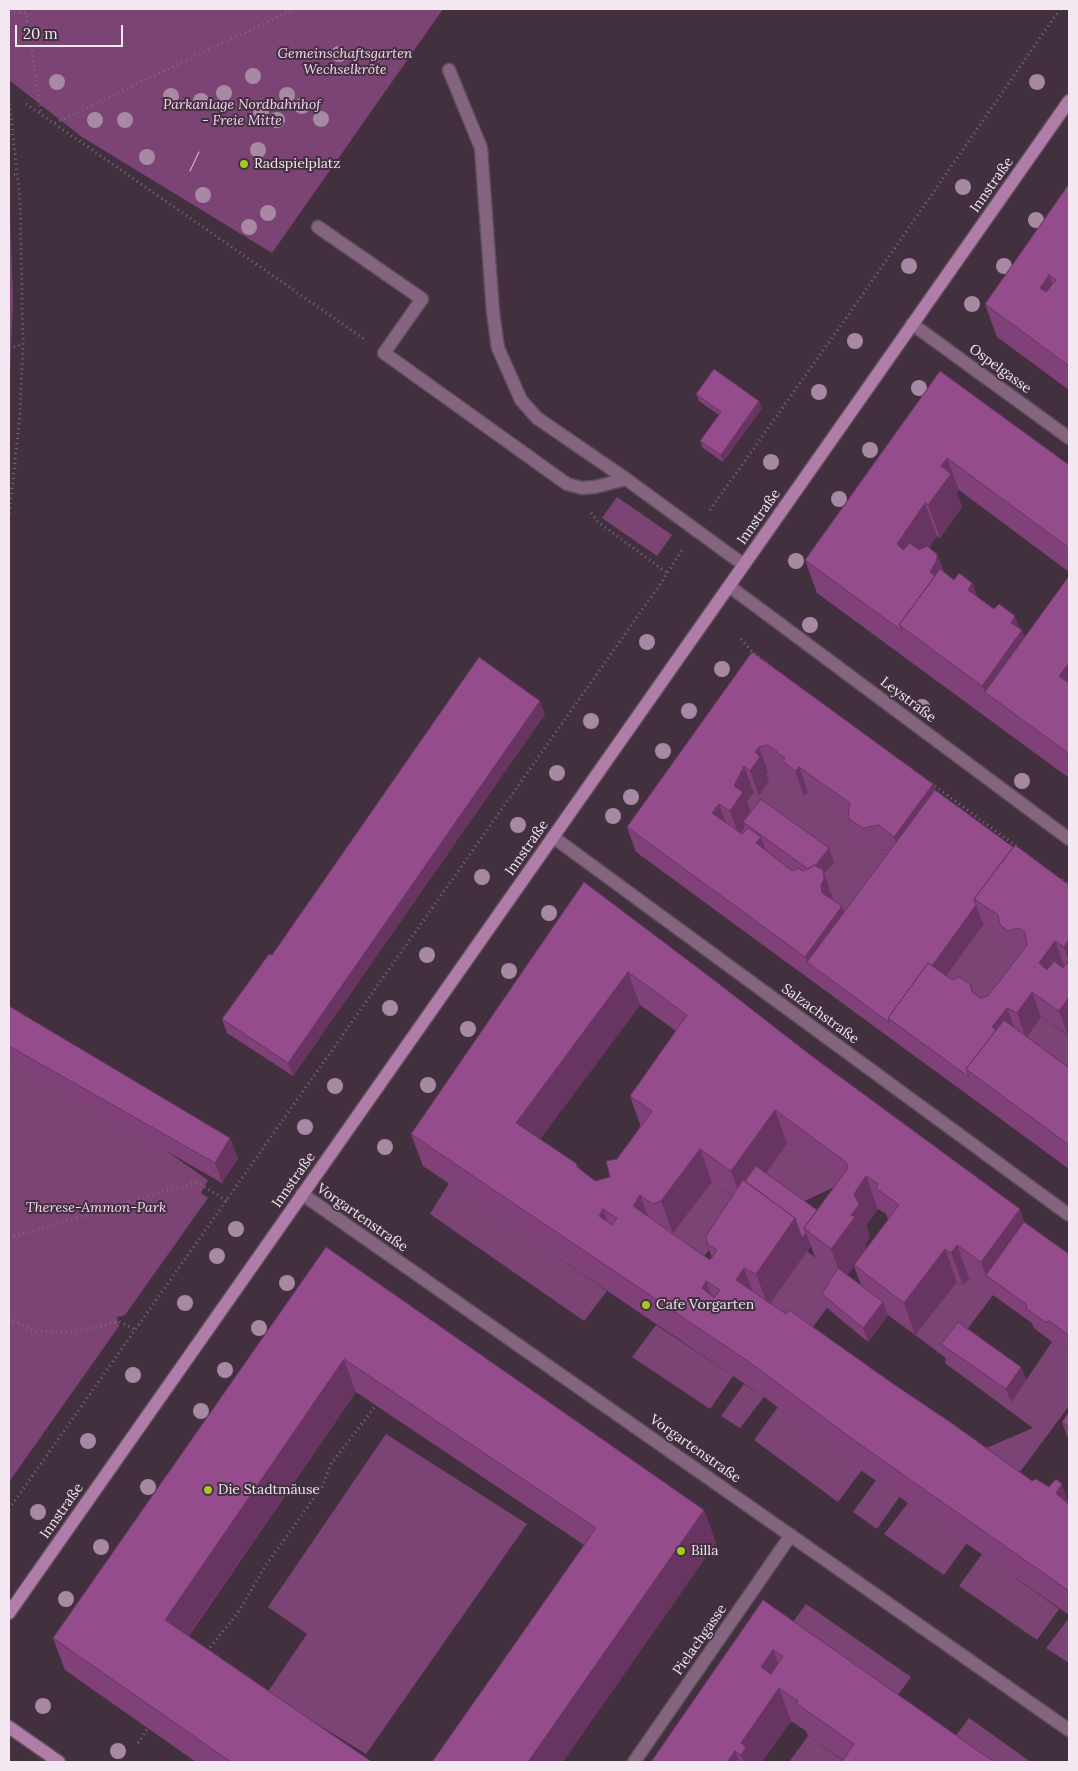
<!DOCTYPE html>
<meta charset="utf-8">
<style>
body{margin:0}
#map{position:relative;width:1078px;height:1771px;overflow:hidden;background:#42303f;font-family:Lora,serif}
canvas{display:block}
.frame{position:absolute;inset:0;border:10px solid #f3e7f1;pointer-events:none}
.scale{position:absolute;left:15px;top:25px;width:108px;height:22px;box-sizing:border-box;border:2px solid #f3e7f1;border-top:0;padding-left:6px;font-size:15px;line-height:18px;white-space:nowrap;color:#f3e7f1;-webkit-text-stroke:4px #42303f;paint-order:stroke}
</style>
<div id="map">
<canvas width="1078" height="1771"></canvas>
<div class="frame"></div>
<div class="scale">20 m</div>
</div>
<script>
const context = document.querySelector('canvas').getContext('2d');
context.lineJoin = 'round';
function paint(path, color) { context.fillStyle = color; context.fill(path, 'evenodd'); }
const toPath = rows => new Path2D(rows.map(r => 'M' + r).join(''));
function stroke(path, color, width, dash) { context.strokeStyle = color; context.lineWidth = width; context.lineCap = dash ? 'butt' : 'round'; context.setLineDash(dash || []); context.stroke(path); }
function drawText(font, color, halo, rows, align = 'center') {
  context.font = font + ' Lora,serif'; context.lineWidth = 4; context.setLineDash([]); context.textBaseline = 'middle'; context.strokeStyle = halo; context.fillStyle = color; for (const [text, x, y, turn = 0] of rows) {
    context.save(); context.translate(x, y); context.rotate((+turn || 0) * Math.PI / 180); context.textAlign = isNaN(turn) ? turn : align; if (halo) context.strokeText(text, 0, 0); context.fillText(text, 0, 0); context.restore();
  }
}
const green = toPath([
 [9,9,443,9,272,253,82,137,9,80],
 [9,185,13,298,9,403],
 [617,497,672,535,657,556,602,518],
 [777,770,794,782,804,795,808,792,859,828,872,852,888,849,903,862,851,931,728,828,768,772],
 [983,923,1028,953,997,1021,937,988],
 [1041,1017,1067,1035,1069,1033,1069,1091,1026,1038],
 [9,1042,208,1180,201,1193,208,1198,125,1315,117,1317,119,1326,9,1482],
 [787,1143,843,1183,796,1205,761,1180],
 [712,1182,743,1204,692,1273,652,1227],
 [449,1183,607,1291,584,1321,430,1214],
 [807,1251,843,1281,827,1308,798,1347,768,1306],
 [969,1278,993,1295,963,1335,1011,1402,1052,1342,1057,1341,1069,1350,1069,1406,1008,1488,986,1448,1033,1428,945,1363,946,1358,915,1335,957,1282,963,1285],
 [656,1325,733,1376,710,1409,632,1357],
 [744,1384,764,1397,740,1428,721,1416],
 [778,1407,862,1470,838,1502,754,1440],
 [386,1434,527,1524,366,1754,267,1693,307,1634,268,1607],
 [876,1480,900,1496,877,1529,853,1512],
 [908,1503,967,1543,944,1575,884,1534],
 [982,1554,1059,1609,1037,1640,959,1586],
 [806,1604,911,1677,892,1703,787,1630],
 [1069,1618,1069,1663,1046,1648],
 [969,1718,1031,1762,977,1762,950,1743],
 [808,1736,845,1762,789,1762]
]);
const path = toPath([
 [9,12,26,13,41,113],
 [9,99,20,200,23,344,20,414,9,517],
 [26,104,364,339],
 [55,123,294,9],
 [9,174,18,175],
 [9,348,23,344],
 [710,510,861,297,1060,9],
 [591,513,598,522,666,572],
 [741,639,753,653,771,666],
 [931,783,1016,846],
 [1062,880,1069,885],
 [9,1238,197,1182,227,1201],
 [9,1318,34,1331,66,1332,100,1327,118,1321,136,1330],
 [9,1509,661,583,682,550],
 [207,1651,237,1614,266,1565,322,1487,331,1464,377,1404],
 [138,1743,150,1725]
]);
const lane = toPath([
 [449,70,481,148,493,312,498,348,521,400,537,418,626,479,744,565],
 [318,227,422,299,384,353,567,484,582,488,595,487,626,479]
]);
const street = toPath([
 [912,324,1069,438],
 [729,586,1069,839],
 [553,837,1069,1215],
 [302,1194,1069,1730],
 [634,1762,791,1535]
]);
const secondary = toPath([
 [9,1613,1069,101],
 [9,1727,59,1762]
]);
const tram = toPath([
 [190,171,199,152]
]);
const trees = [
 [339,54],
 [253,76],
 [57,82],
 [1037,82],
 [224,93],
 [287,95],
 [171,96],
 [201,101],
 [302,106],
 [261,112],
 [321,119],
 [95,120],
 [125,120],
 [277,120],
 [258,150],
 [147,157],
 [963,187],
 [203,195],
 [268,213],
 [1036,220],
 [249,227],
 [909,266],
 [1004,266],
 [972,304],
 [855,341],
 [919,388],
 [819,392],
 [870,450],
 [771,462],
 [839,499],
 [796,561],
 [810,625],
 [647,642],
 [722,669],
 [922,707],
 [689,711],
 [591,721],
 [663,751],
 [557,773],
 [1022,781],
 [631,797],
 [613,816],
 [518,825],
 [482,877],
 [549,913],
 [427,955],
 [509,971],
 [390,1008],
 [468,1029],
 [428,1085],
 [335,1086],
 [305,1127],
 [385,1147],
 [236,1229],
 [217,1256],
 [287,1283],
 [185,1303],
 [259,1328],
 [225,1370],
 [133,1375],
 [201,1411],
 [88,1441],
 [148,1487],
 [38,1512],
 [101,1547],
 [66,1599],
 [43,1706],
 [118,1751]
];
const wall = toPath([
 [1069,184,1069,390,997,337,985,304],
 [940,371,1069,465,1069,572,959,490,957,493,962,507,940,538,937,536,929,548,937,554,944,572,954,580,972,583,977,597,1020,629,1025,637,1069,576,1069,778,817,593,805,560],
 [696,394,762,408,723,462,703,448,700,441,719,415,699,401],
 [752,652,933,784,935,790,1013,847,1069,885,1069,1033,1068,1035,1041,1017,1027,1037,1069,1068,1069,1169,636,852,627,827],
 [777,770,790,779,792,786,804,796,808,792,849,821,857,843,872,852,888,849,889,851,844,912,842,906,833,900,832,895,824,874,834,862,829,848,751,812,747,802,753,791,759,796,769,781,766,774,768,772],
 [745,827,746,830,742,834,741,833],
 [765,847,796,870,792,871,767,852],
 [984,924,1005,939,1009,950,1017,956,1019,956,988,996,980,998,946,976],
 [545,714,293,1076,227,1033,222,1019,272,955],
 [584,882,813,1057,1020,1209,1024,1222,1069,1254,1069,1350,1057,1341,1052,1342,1034,1328,1032,1323,969,1278,963,1285,957,1282,915,1335,888,1315,868,1342,827,1308,822,1294,834,1275,816,1260,811,1246,770,1303,892,1383,1032,1481,1069,1504,1069,1615,862,1471,764,1397,423,1166,411,1134],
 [640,1005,676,1031,630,1096,641,1127,617,1159,610,1177,595,1181,579,1169,577,1164,540,1139],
 [787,1143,839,1181,817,1210,765,1173],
 [712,1182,732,1196,707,1244,712,1258,710,1260,673,1234],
 [878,1209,886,1214,888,1220,866,1249,865,1245,870,1237,866,1226],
 [854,1266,861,1285,847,1275],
 [9,1006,238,1158,222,1183,9,1061],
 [326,1247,704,1510,716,1543,584,1545,356,1392,189,1636,372,1762,196,1762,65,1670,53,1638],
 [941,1344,1021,1367,1026,1380,1011,1402,946,1358],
 [1069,1412,1069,1441,1062,1422],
 [763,1600,994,1762,843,1760,808,1736,806,1731,791,1721,762,1762,651,1762]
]);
const shadedWall = toPath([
 [1049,275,1061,308,1040,288],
 [759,401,762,408,723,462,721,455],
 [947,458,959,490,957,493,962,507,940,538,928,505,941,466],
 [925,503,937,536,908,577,897,544],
 [937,554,949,587,930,572],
 [972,583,987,622,968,590],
 [1015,616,1021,632,1022,630,1036,670,985,692,982,686,1011,623],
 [1069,663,1069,703,1059,676],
 [540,701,545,714,293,1076,288,1063],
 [759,747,768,772,766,774,769,781,759,796,750,771,755,752],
 [744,766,753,791,747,802,752,816,743,822,745,827,739,836,730,811,734,786],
 [799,767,808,792,804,796,795,771],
 [933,784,942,809,903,862,894,837],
 [719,804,728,828,712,813],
 [761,837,770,862,756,843],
 [829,848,834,862,824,874,832,895,833,904,830,910,812,871],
 [976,905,983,923,984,924,906,1031,892,1020],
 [842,906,851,931,807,962,805,957],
 [1069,939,1069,962,1064,947],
 [1055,941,1064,965,1048,988,1039,963],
 [628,972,640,1005,528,1155,516,1123],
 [1032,992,1041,1017,1026,1038,1017,1013],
 [1069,997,1069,1033,1068,1035,1059,1011],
 [1007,1008,1016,1032,1006,1046,992,1027],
 [775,1110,787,1143,743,1204,731,1171],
 [230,1138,238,1158,222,1183,215,1163],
 [700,1149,712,1182,673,1233,661,1201],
 [866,1176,878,1209,866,1226,870,1237,865,1245,867,1250,843,1281,831,1249,851,1215,854,1194],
 [640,1195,652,1227,633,1206],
 [603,1209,615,1242,599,1216],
 [1020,1209,1031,1241,986,1275,981,1262],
 [795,1218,806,1233,811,1246,768,1306,756,1274],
 [957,1245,969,1278,963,1285,951,1253],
 [945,1249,957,1282,915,1335,904,1303],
 [744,1268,756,1300,736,1280],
 [706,1281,718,1314,702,1288],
 [883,1302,888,1315,868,1342,863,1328],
 [344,1359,356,1392,177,1652,165,1620],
 [1021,1367,1026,1380,1011,1402,1006,1389],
 [1062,1484,1069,1504,1069,1523,1056,1493],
 [704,1510,716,1543,563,1762,528,1762],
 [773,1650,785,1683,779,1688,791,1721,762,1762,744,1762,741,1755,741,1743,761,1667],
 [735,1751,739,1762,727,1762]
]);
const building = toPath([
 [1069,184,1069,366,985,304,1069,184],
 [1049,275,1056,280,1046,292,1040,288,1049,275],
 [714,369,759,401,721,455,700,441,721,412,696,394,714,369],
 [940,371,1069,465,1069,548,947,458,941,466,951,474,928,505,925,503,897,544,903,550,910,543,919,550,927,546,937,554,936,562,930,572,935,576,899,625,902,631,805,560,940,371],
 [940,569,954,580,959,573,972,583,968,590,994,609,999,604,1015,616,1011,623,1022,630,982,686,899,625,940,569],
 [1069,576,1069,663,1059,676,1067,682,1069,678,1069,754,985,692,1069,576],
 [752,652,933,784,894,837,879,825,863,828,848,818,850,803,799,767,795,771,783,761,785,758,768,745,759,747,755,752,760,757,750,771,744,766,734,786,743,792,730,811,719,804,712,813,742,834,748,828,761,837,756,843,792,871,798,868,803,871,814,865,823,870,824,879,821,885,822,893,842,906,805,957,627,827,752,652],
 [479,657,540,701,288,1063,222,1019,269,954,272,955,479,657],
 [935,790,1013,847,974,899,976,905,932,966,928,963,888,1018,890,1023,807,962,935,790],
 [761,799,829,848,815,866,814,865,808,869,743,822,761,799],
 [1015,845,1069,885,1069,939,1064,947,1055,941,1039,963,1047,970,1054,961,1063,968,1069,960,1069,997,1059,1011,1032,992,1017,1013,1007,1008,992,1027,996,1030,966,1069,969,1077,888,1018,928,963,952,980,959,977,971,985,972,992,980,998,988,996,1027,945,1025,932,1019,928,1008,931,1000,925,998,915,974,899,1015,845],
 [584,882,714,980,813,1057,1020,1209,981,1262,957,1245,951,1253,945,1249,904,1303,854,1265,899,1205,876,1188,878,1184,866,1176,854,1194,859,1205,851,1215,855,1217,831,1249,804,1228,848,1168,846,1162,775,1110,731,1171,700,1149,661,1201,652,1204,640,1195,633,1206,710,1260,717,1250,707,1244,706,1236,743,1180,795,1218,756,1274,744,1268,736,1280,786,1314,789,1310,892,1383,953,1424,1032,1481,1036,1479,1049,1487,1056,1479,1062,1484,1056,1493,1069,1505,1069,1591,851,1438,752,1364,411,1134,584,882],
 [628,972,687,1015,630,1096,652,1111,617,1159,606,1161,610,1177,595,1181,576,1166,577,1164,516,1123,628,972],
 [603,1209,617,1218,612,1225,599,1216,603,1209],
 [706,1281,720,1290,714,1298,702,1288,706,1281],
 [9,1006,230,1138,215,1163,9,1046,9,1006],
 [1004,1020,1069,1068,1069,1145,966,1069,1004,1020],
 [756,1166,817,1210,804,1228,806,1233,802,1238,795,1218,745,1181,756,1166],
 [1024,1222,1069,1254,1069,1336,1050,1321,1045,1322,1027,1309,1026,1304,986,1275,1024,1222],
 [326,1247,704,1510,528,1762,432,1762,596,1528,344,1359,165,1620,372,1762,231,1762,53,1638,326,1247],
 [838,1268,883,1302,863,1328,822,1294,838,1268],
 [958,1322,1021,1367,1006,1389,941,1344,958,1322],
 [1069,1412,1069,1427,1062,1422,1069,1412],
 [763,1600,994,1762,842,1762,854,1744,796,1703,798,1701,779,1688,741,1743,746,1747,741,1755,735,1751,727,1762,651,1762,763,1600],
 [773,1650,783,1656,771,1674,761,1667,773,1650]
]);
const markers = [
 [244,164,5,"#a6c820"],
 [646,1305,5,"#a6c820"],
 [208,1490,5,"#a6c820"],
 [681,1551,5,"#a6c820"]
];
const parkNames = [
 ["Gemeinschaftsgarten",345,54],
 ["Wechselkröte",345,70],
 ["Parkanlage Nordbahnhof",242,105],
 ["- Freie Mitte",242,121],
 ["Therese-Ammon-Park",96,1208]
];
const poiNames = [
 ["Radspielplatz",254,164],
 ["Cafe Vorgarten",656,1305],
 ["Die Stadtmäuse",218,1490],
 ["Billa",691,1551]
];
const streetNames = [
 ["Innstraße",992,185,-55],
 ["Ospelgasse",1000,369,36],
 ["Innstraße",759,517,-55],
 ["Leystraße",908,700,37],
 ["Innstraße",527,848,-55],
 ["Salzachstraße",820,1014,36],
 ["Innstraße",294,1180,-55],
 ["Vorgartenstraße",362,1218,35],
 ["Vorgartenstraße",695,1449,35],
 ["Innstraße",62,1511,-55],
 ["Pielachgasse",700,1640,-55]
];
paint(green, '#7b4475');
stroke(lane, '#5e4d5b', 15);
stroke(street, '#5e4d5b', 15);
stroke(secondary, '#5e4d5b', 15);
stroke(path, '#7b6b78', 3, [1, 4]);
stroke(lane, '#856480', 12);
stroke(street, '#856480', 12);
stroke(secondary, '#b07da9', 12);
stroke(tram, '#dfd2dd', 1);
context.fillStyle = '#a789a3';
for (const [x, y] of trees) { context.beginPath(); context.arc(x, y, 8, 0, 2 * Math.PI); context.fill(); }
paint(wall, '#7f4178');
paint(shadedWall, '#683562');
paint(building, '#944c8c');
stroke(building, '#683562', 1);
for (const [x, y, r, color] of markers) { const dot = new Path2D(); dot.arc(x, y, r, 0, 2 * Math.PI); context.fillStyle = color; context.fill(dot); stroke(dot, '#42303f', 2); }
drawText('italic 14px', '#fad2f4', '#42303f', parkNames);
drawText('14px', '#f3e7f1', '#42303f', poiNames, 'left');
drawText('14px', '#f3e7f1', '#42303f', streetNames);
</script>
